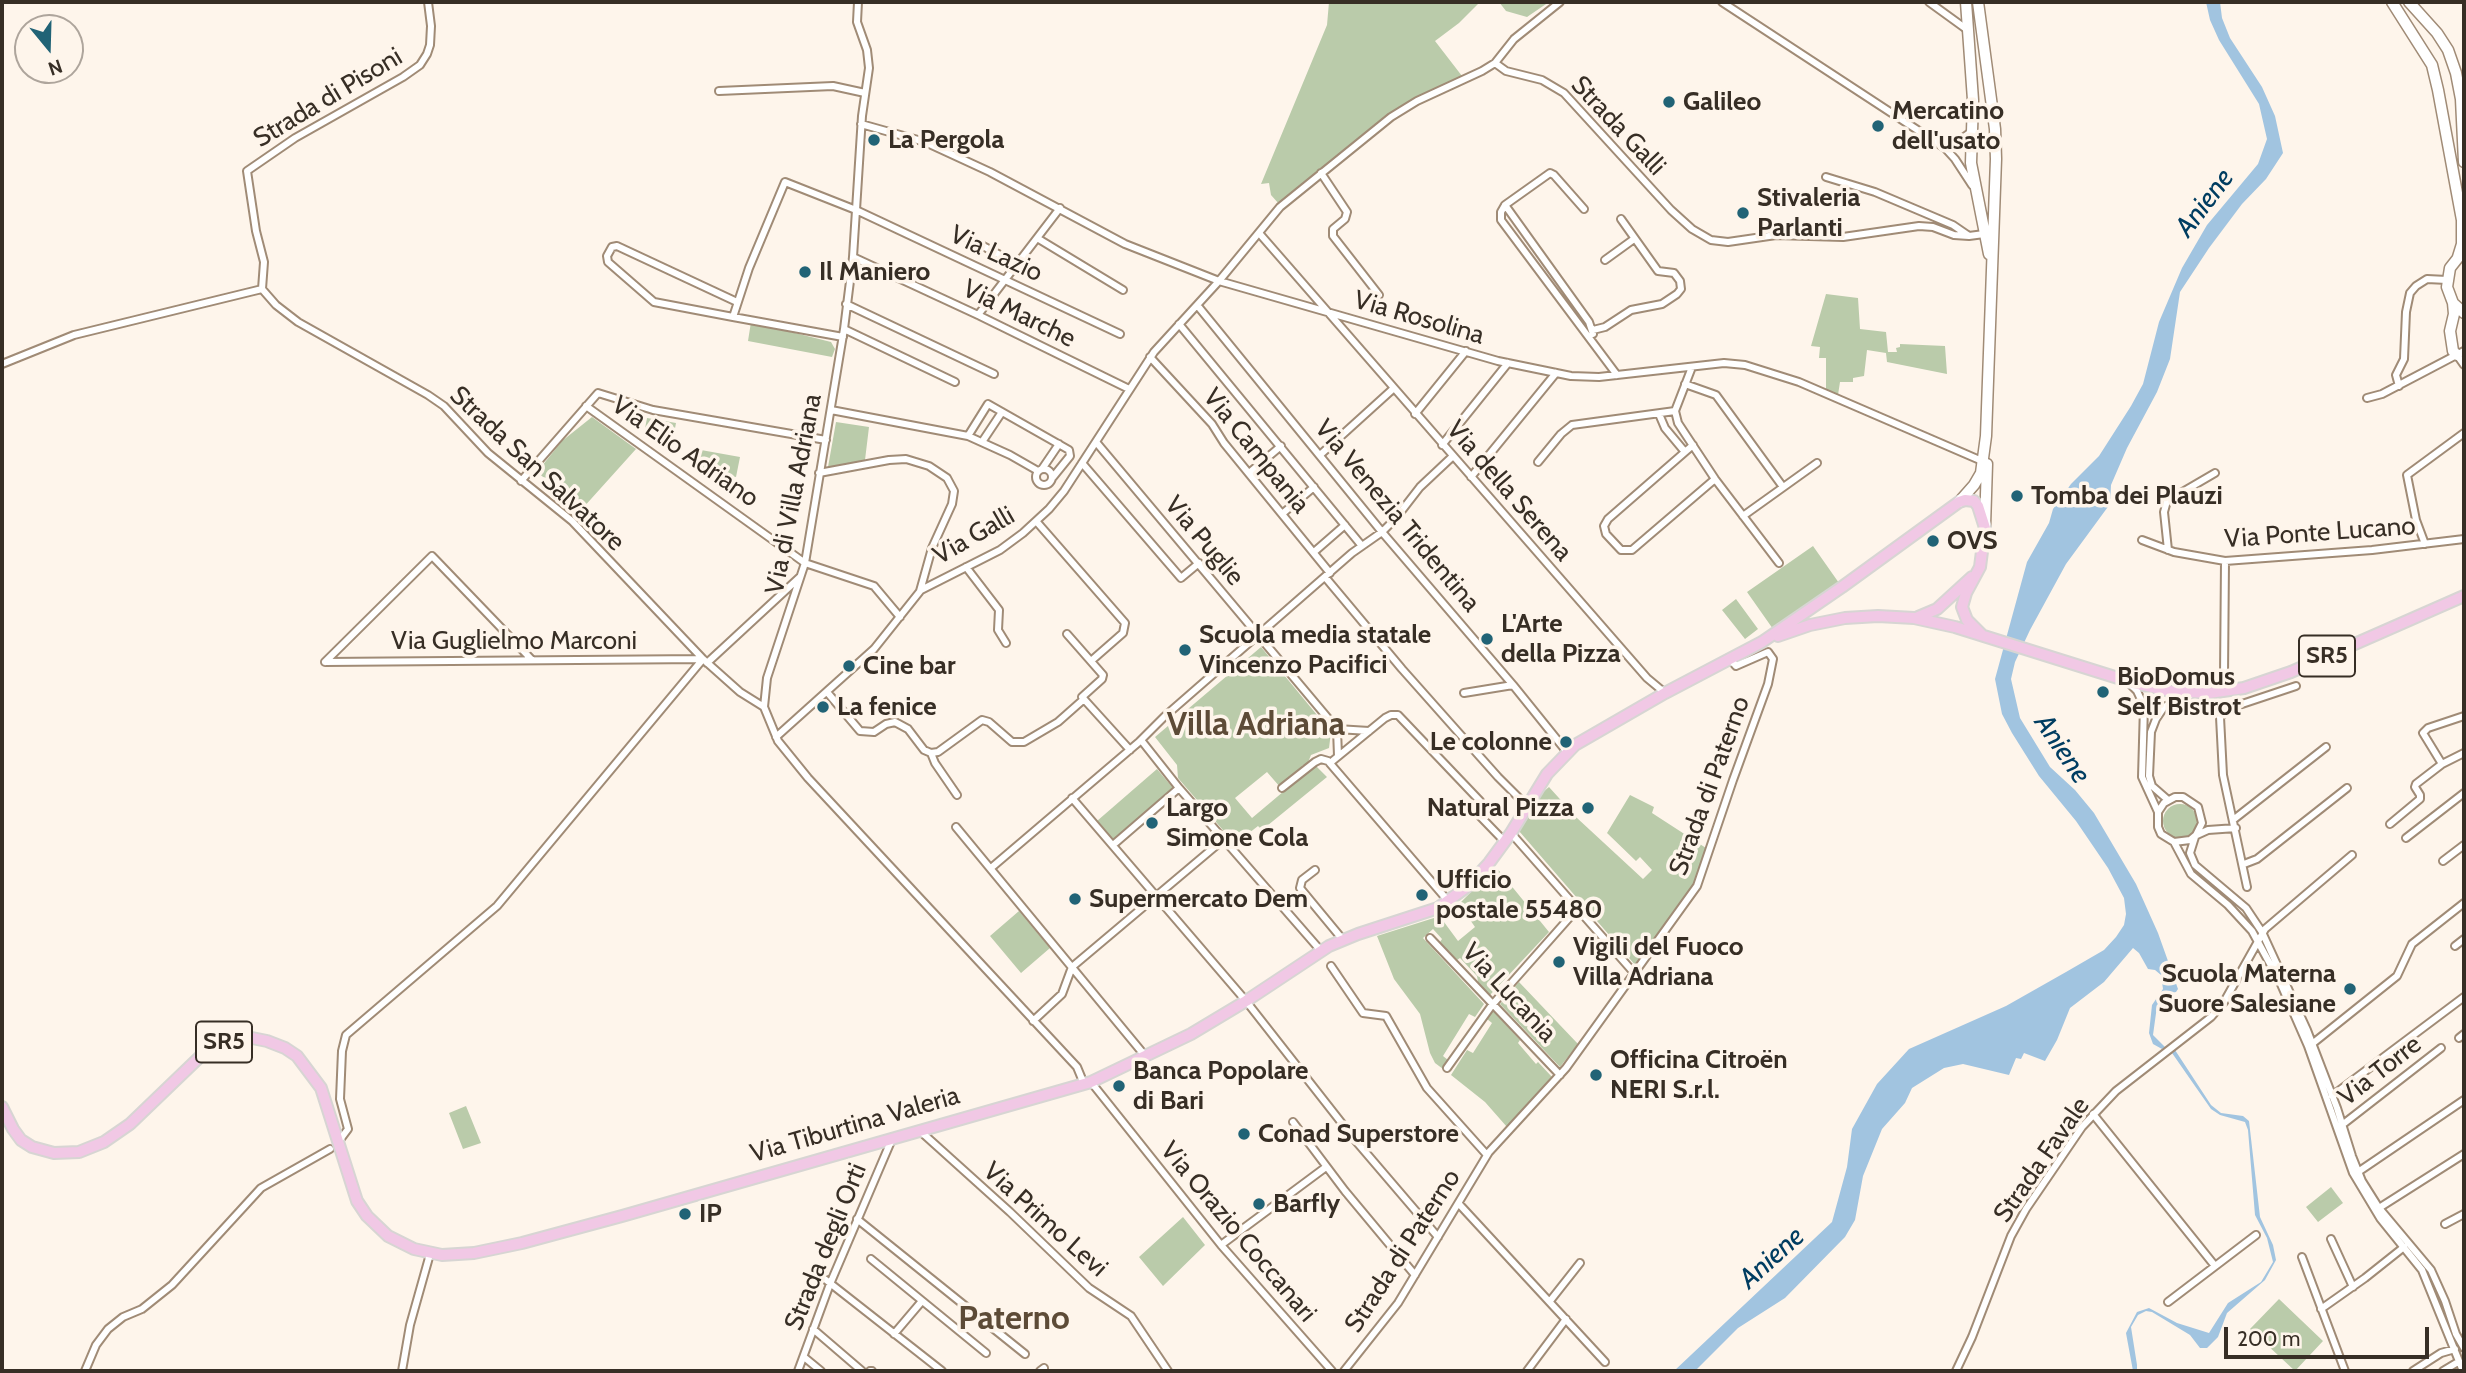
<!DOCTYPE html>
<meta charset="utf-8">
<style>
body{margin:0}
#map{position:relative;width:2466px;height:1373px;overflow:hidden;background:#fef5eb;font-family:Cabin,sans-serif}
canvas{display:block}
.frame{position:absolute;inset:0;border:4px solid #372e25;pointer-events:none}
.north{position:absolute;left:14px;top:14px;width:70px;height:70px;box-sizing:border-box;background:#fef5eb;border:2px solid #aea59c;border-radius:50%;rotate:161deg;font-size:19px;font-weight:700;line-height:28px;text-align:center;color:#372e25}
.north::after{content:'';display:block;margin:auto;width:24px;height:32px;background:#216376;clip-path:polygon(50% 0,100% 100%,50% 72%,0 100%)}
.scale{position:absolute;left:2224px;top:1327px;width:205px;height:32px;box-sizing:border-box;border:4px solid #372e25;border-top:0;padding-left:9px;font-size:21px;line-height:24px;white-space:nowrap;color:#372e25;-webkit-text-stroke:5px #fef5eb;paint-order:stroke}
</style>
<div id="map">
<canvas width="2466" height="1373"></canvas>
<div class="frame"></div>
<div class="north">N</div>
<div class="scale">200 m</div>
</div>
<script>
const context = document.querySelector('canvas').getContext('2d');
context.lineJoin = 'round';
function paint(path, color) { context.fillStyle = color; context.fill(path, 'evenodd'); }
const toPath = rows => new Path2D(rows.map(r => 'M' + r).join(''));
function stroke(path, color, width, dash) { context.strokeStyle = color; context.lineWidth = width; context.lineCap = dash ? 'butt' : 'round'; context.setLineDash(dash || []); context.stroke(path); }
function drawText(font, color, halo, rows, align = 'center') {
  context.font = font + ' Cabin,sans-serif'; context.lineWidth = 7; context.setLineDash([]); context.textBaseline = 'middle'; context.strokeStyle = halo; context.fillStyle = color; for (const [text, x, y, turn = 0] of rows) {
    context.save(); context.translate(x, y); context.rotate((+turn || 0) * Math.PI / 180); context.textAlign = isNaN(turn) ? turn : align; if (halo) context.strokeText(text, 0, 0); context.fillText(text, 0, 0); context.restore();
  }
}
const green = toPath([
 [1329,2,1480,2,1459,23,1435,41,1462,76,1460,79,1391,114,1279,204,1271,195,1269,183,1261,184,1327,25],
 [1499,2,1549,2,1527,17,1506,11],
 [1826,294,1858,298,1860,329,1886,332,1888,352,1897,352,1896,348,1900,347,1900,344,1945,346,1947,374,1887,362,1886,353,1867,350,1864,376,1853,378,1853,382,1840,382,1838,395,1826,390,1826,358,1819,358,1820,347,1811,346],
 [751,322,831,342,835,349,832,357,748,341],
 [592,417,636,449,582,509,537,472,562,441],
 [647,418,676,423,673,439,644,434],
 [836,422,869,427,865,460,828,467],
 [701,450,740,457,736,477,697,470],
 [1813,546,1839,583,1773,629,1747,592],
 [1736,599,1758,629,1745,639,1722,610],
 [1261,647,1331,732,1329,748,1311,755,1307,765,1302,765,1305,767,1280,787,1267,772,1235,798,1252,818,1315,765,1327,777,1262,830,1258,826,1235,844,1178,778,1177,765,1155,737],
 [1157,769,1173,788,1113,840,1097,821],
 [1549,787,1577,818,1643,879,1652,870,1640,857,1636,861,1607,833,1630,795,1654,807,1652,813,1706,848,1695,882,1636,966,1519,831,1542,793],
 '2163 821a17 17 0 1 1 34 0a17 17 0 1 1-34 0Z',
 [1496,867,1549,932,1490,995,1478,982,1477,976,1460,958,1457,960,1440,942,1442,939,1433,929,1423,938,1484,1004,1475,1017,1469,1014,1443,1056,1448,1060,1443,1069,1435,1063,1430,1053,1420,1014,1394,979,1377,936,1437,917,1438,921,1444,922,1458,941,1475,927,1459,904],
 [1019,911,1050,948,1021,973,990,936],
 [1519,982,1578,1044,1560,1067,1500,1004],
 [1493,1011,1520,1040,1518,1043,1536,1064,1538,1062,1552,1077,1507,1127,1485,1102,1451,1075,1467,1050,1473,1053,1492,1023,1487,1019],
 [466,1106,481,1143,463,1149,449,1113],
 [2331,1187,2343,1203,2318,1222,2306,1207],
 [1183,1217,1205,1245,1163,1286,1139,1257],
 [2279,1299,2323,1341,2295,1371,2250,1329]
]);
const water = toPath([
 [2206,2,2220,2,2222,18,2230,38,2262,87,2275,116,2283,153,2266,179,2242,204,2209,248,2180,292,2170,359,2157,392,2127,448,2111,485,2110,504,2066,564,2030,630,2015,662,2011,679,2020,718,2050,767,2075,790,2094,813,2136,884,2158,933,2178,989,2176,992,2166,994,2157,1006,2153,1035,2165,1047,2162,1049,2153,1044,2149,1033,2152,1005,2163,989,2161,975,2155,970,2148,969,2139,953,2133,948,2104,982,2070,1008,2057,1040,2045,1061,2024,1053,2021,1059,2016,1058,2009,1075,1963,1064,1944,1068,1912,1088,1905,1103,1882,1129,1863,1176,1855,1220,1845,1237,1785,1298,1738,1328,1695,1371,1674,1371,1832,1222,1847,1167,1852,1129,1877,1084,1909,1049,2006,1006,2066,972,2104,950,2116,937,2124,925,2126,914,2124,898,2108,868,2076,821,2039,776,2012,733,2002,714,1995,679,2027,562,2049,523,2053,509,2071,484,2099,456,2131,406,2143,384,2159,322,2182,268,2207,225,2258,164,2267,139,2259,104,2219,40,2210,20],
 [2175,1050,2211,1105,2221,1113,2243,1116,2249,1121,2260,1217,2273,1245,2276,1260,2265,1280,2227,1313,2218,1337,2207,1348,2200,1348,2190,1335,2152,1312,2146,1311,2138,1315,2131,1327,2137,1365,2137,1371,2133,1371,2126,1333,2137,1312,2149,1308,2177,1323,2209,1333,2228,1303,2261,1282,2273,1262,2267,1238,2255,1215,2248,1130,2245,1122,2220,1115,2211,1109,2172,1053]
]);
const street = toPath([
 [858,2,857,22,867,50,869,68,862,116,853,257,844,329,805,563,767,678,764,707,778,741,808,778,1077,1067,1084,1084],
 [1722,2,1945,148,1955,159,1972,185],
 [1929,2,1969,31],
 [1495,63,1514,39,1560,2],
 [719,91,833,86,865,93],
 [861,124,925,142,990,172,1125,244,1219,281,1498,361,1571,376,1599,377,1724,363,1745,365,1799,382,1982,461],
 [1934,137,1956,143,1971,132],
 [1321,173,1347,212,1345,219,1333,229,1333,236,1379,295],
 [1826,177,1875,192,1953,225,1969,236,1984,234],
 [1505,205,1589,322,1593,334],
 [1584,209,1554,175,1550,173,1505,205,1501,212,1501,220,1617,375],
 [1259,233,1647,678,1665,693],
 [964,236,1017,264],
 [1037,238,1123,290],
 [853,257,978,315,1129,389],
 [1605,260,1634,239],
 [262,289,276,305,298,322,428,395,444,406,488,453,572,521,703,659,740,692,764,707],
 [262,289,264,262,256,231,247,171,295,138,403,77,420,65,427,54,430,45,431,26,428,2],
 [846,304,994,374],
 [1197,305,1382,532,1513,685,1567,752],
 [978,315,1060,208],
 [733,317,654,302,608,262,607,256,612,247,617,246,737,302],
 [1179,324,1362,546],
 [844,329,955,382],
 [1593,330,1605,327,1631,310,1662,304,1677,294,1681,289,1680,281,1674,273,1658,271,1621,219],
 [843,337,733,317,749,268,785,182,856,210,1120,334],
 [2457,355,2464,365],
 [1150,357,1212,424,1224,443,1330,573],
 [2,364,74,335,262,289],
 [1685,384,1716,395,1783,487],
 [2399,386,2396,375,2404,359,2406,312,2410,293,2416,286,2427,279,2447,280],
 [2367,398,2382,394,2464,351],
 [586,406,805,563,874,586,900,617],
 [831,410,968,436,1010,455,1038,471],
 [1675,411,1678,423,1715,479,1779,563],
 [1415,414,1466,351],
 [1659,414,1665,428,1685,452],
 [968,436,988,404,1069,450,1070,456,1053,477],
 [982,442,1002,412],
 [1096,442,1337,729],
 [1442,445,1508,363],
 [1693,445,1608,519,1604,526,1606,534,1621,550,1632,550,1715,479],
 [1320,455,1394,388],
 [1538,462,1561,434,1572,425,1675,411,1692,367],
 [1082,463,1181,578,1199,563],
 '1036 477a8 8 0 1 1 16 0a8 8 0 1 1-16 0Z',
 [1042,469,1059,444],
 [819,473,889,460,906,459,929,466,947,478,954,491,952,504,932,548,920,591],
 [1249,473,1281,446],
 [1471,477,1556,373],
 [521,481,598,393,653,410,826,440],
 [1282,514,1314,487],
 [1743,516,1817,463],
 [1036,521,1125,623,1123,633,1091,661],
 [2142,540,2174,552,2225,561,2372,550,2464,539],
 [2425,544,2416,520,2407,475,2464,433],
 [2168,550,2164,512,2167,501,2215,473],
 [1314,552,1345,525],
 [966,567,999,610,998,630,1006,643],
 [1325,577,1402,669,1498,777,1526,805],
 [1067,634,1103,675,1102,679,1082,697,1130,750],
 [325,662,703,659],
 [325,662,432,556,532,660],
 [707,663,800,577],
 [2224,675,2225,561],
 [2129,683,2137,691,2144,706,2142,777,2158,812],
 [827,692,860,731,874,732,886,724,895,722,908,729,924,750,931,753,938,752,982,720,989,722,1012,742,1024,742,1058,722,1084,699],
 [1464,693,1513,685],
 [2464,716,2428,728,2423,733,2442,764,2464,753],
 [1337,729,1369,731],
 [1337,729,1338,756],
 [776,737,874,649,921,590,1000,550,1023,533,1049,509,1064,491,1154,352,1219,281,1280,207,1391,117,1417,101,1482,71,1495,63,1506,71,1542,80,1564,93,1671,210,1692,229,1711,240,1728,242,1776,235,1843,237,1919,226,1933,227,1954,235,1969,236],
 [1141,740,1179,788,1321,951],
 [931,753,935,763,957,795],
 [1330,763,1385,718,1391,715,1398,715,1480,801,1476,812,1505,842],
 [1282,788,1315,762,1321,759,1328,761,1449,902],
 [1072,798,1246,1001,1355,1140,1438,1237],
 [2168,800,2152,786,2149,776,2151,732,2156,719,2164,707,2194,693],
 [2233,820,2326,747],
 [2390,824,2420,799,2420,795,2415,787,2416,784,2442,764],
 [956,827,1146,1057],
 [1511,833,1635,974],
 [2197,835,2208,830,2236,828],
 [2195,837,2190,853,2195,865,2246,908,2262,932,2307,1030,2337,1108,2352,1156,2362,1181,2379,1208,2431,1270,2445,1301,2456,1334,2464,1348],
 [2406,838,2464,793],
 [2174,842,2190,840,2196,835,2202,823,2198,807,2183,797,2175,797,2164,803,2158,812,2158,827,2161,834,2174,842,2191,874,2228,905,2252,931,2280,982,2308,1046,2353,1173,2380,1218,2422,1270,2463,1371],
 [1113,845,1179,788],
 [2443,861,2464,845],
 [2244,864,2257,859,2347,788],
 [991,868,1139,742,1164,717,1352,553,1382,532,1396,518,1420,487,1453,456],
 [1315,870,1302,880,1300,888,1343,940],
 [2247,887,2223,775,2220,717,2230,708,2296,686],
 [1430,938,1560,1075],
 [2455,946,2464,939],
 [1331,966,1363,1013,1386,1016,1427,1088,1487,1155],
 [1033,1021,1062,994,1072,967,1224,839],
 [2459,1038,2464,1034],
 [2312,1044,2397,976,2412,944,2464,903],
 [1447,1068,1492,1005,1577,909],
 [1091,1082,1221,1245,1332,1371],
 [2332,1096,2464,997],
 [2093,1114,2215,1266],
 [1293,1122,1345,1191,1415,1275],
 [2342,1125,2441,1048],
 [919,1130,1010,1212,1089,1288,1131,1316,1168,1371],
 [339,1141,348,1129,340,1099,342,1051,346,1035,497,906,703,659],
 [2358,1172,2464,1100],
 [1459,1204,1605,1362],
 [2379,1208,2464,1154],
 [857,1219,1025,1354],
 [2445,1224,2464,1214],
 [2331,1239,2353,1287],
 [1221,1245,1326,1167],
 [2302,1257,2345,1371],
 [871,1259,986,1353],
 [826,1280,942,1371],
 [1550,1301,1580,1263],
 [2168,1302,2256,1235],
 [2321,1309,2365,1278,2404,1247],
 [813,1329,862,1371],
 [894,1334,922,1301],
 [804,1357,821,1371],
 [85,1371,96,1345,108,1329,123,1317,142,1309,172,1285,261,1188,330,1149],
 [402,1371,410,1325,430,1254],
 [798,1371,830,1284,892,1139],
 [870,1371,872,1371],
 [1040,1371,1044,1368],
 [1344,1371,1398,1303,1489,1152,1566,1068,1697,886,1733,780,1768,684,1773,659,1768,652,1736,666,1730,659],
 [1527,1371,1566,1319],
 [1956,1371,1972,1337,2011,1236,2026,1209,2082,1127,2116,1091,2211,1017,2224,1002,2265,929,2352,855],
 [2413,1371,2441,1353,2455,1349],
 [2443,1371,2458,1362]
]);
const secondary = toPath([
 [1966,2,1973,100,1971,163,1989,254],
 [2392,2,2432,65,2438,90,2462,220,2462,244,2458,257],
 [2409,2,2437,33,2448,50,2456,73,2461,99,2464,162],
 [2461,254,2450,268,2447,287,2453,303,2464,313],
 [2453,303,2454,314,2450,331,2453,351,2457,355],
 [1959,502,1974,485,1981,473,1986,436,1996,159,1995,129,1978,2],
 [1985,526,1987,464]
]);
const primary = toPath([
 [1918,617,1937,609,1972,577],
 [1778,636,1810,625,1845,618,1878,616,1914,618,1955,627,2134,683,2170,691,2209,693,2244,688,2291,672,2464,596],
 [2,1107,13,1129,21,1140,32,1147,54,1153,79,1152,104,1142,130,1124,207,1050,236,1039,252,1038,267,1041,285,1048,297,1056,321,1088,357,1201,367,1216,388,1236,414,1249,442,1255,474,1253,522,1243,622,1216,1091,1082,1191,1034,1246,1001,1329,946,1358,934,1438,908,1468,886,1489,863,1511,833,1547,774,1575,745,1665,693,1762,642,1842,587,1959,502,1965,500,1974,501,1978,506,1985,528,1980,567,1966,593,1962,607,1967,620,1982,635]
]);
const markers = [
 [1669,102,7,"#216376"],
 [1878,126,7,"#216376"],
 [874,140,7,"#216376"],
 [1743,213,7,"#216376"],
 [805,272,7,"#216376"],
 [2017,496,7,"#216376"],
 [1933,541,7,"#216376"],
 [1487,639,7,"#216376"],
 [1185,650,7,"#216376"],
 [849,666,7,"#216376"],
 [2103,692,7,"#216376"],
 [823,707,7,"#216376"],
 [1566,742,7,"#216376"],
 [1588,808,7,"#216376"],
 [1152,823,7,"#216376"],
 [1422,895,7,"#216376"],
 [1075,899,7,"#216376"],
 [1559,962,7,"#216376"],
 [2350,989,7,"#216376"],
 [1596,1075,7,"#216376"],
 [1119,1086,7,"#216376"],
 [1244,1134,7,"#216376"],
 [1259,1204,7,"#216376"],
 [685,1214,7,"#216376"]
];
const shields = [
 [2327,656,56],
 [224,1042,56]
];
const shieldNames = [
 ["SR5",2327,656],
 ["SR5",224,1042]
];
const streetNames = [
 ["Strada di Pisoni",328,98,-31],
 ["Strada Galli",1618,126,47],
 ["Via Lazio",996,254,25],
 ["Via Marche",1019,314,26],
 ["Via Rosolina",1419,318,16],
 ["Via Campania",1256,451,51],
 ["Via Elio Adriano",685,452,35],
 ["Strada San Salvatore",537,469,43],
 ["Via della Serena",1509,491,49],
 ["Via di Villa Adriana",794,494,-79],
 ["Via Venezia Tridentina",1397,516,50],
 ["Via Ponte Lucano",2320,533,-4],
 ["Via Galli",974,536,-30],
 ["Via Puglie",1204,541,50],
 ["Via Guglielmo Marconi",514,641],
 ["Strada di Paterno",1710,786,-70],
 ["Via Lucania",1509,993,47],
 ["Via Torre",2380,1071,-38],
 ["Via Tiburtina Valeria",855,1125,-16],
 ["Strada Favale",2042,1160,-55],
 ["Via Primo Levi",1045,1220,42],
 ["Via Orazio Coccanari",1238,1232,50],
 ["Strada degli Orti",826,1247,-68],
 ["Strada di Paterno",1403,1251,-57]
];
const poiNames = [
 ["Galileo",1683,102],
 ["Mercatino",1892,111],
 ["dell'usato",1892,141],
 ["La Pergola",888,140],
 ["Stivaleria",1757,198],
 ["Parlanti",1757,228],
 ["Il Maniero",819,272],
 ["Tomba dei Plauzi",2031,496],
 ["OVS",1947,541],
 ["L'Arte",1501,624],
 ["della Pizza",1501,654],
 ["Scuola media statale",1199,635],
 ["Vincenzo Pacifici",1199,665],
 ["Cine bar",863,666],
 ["BioDomus",2117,677],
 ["Self Bistrot",2117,707],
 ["La fenice",837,707],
 ["Le colonne",1552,742,"right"],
 ["Largo",1166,808],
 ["Simone Cola",1166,838],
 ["Natural Pizza",1574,808,"right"],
 ["Ufficio",1436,880],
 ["postale 55480",1436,910],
 ["Supermercato Dem",1089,899],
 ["Vigili del Fuoco",1573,947],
 ["Villa Adriana",1573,977],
 ["Scuola Materna",2336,974,"right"],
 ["Suore Salesiane",2336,1004,"right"],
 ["Officina Citroën",1610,1060],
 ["NERI S.r.l.",1610,1090],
 ["Banca Popolare",1133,1071],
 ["di Bari",1133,1101],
 ["Conad Superstore",1258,1134],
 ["Barfly",1273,1204],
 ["IP",699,1214]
];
const waterNames = [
 ["Aniene",2205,203,-53],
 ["Aniene",2062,749,56],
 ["Aniene",1772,1258,-42]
];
const districtNames = [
 ["Villa Adriana",1256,725],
 ["Paterno",1014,1319]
];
paint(green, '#bacbaa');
paint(water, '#a1c4e0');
stroke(street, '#a08b76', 10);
stroke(secondary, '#a08b76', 13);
stroke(primary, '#d7d5d3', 14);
stroke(street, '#fff', 6);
stroke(secondary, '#fff', 10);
stroke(primary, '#f1c8e5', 10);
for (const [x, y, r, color] of markers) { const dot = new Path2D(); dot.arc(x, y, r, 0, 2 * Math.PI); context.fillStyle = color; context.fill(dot); stroke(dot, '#fef5eb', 2.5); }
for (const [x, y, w] of shields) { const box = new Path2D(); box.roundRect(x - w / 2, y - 20.5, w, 41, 5); context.fillStyle = '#fef5eb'; context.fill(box); stroke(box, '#372e25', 2); }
drawText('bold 24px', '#372e25', null, shieldNames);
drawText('26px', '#372e25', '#fef5eb', streetNames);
drawText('bold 26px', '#372e25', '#fef5eb', poiNames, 'left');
drawText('italic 28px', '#003d61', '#fef5eb', waterNames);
drawText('bold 33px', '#5d4b37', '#fef5eb', districtNames);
</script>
